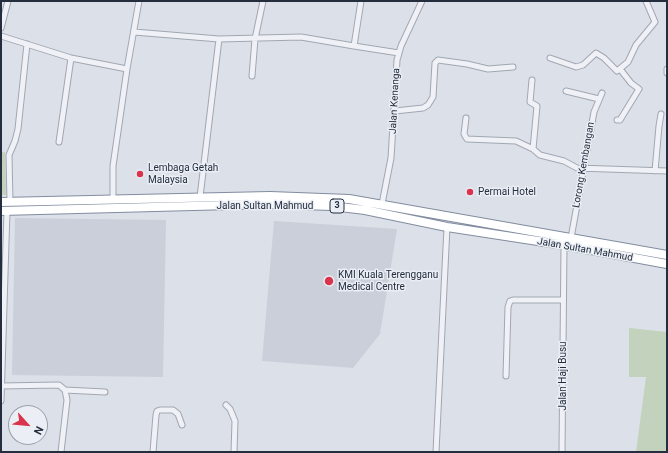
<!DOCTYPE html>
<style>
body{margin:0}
#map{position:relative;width:668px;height:453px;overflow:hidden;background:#dce0e8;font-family:Roboto,sans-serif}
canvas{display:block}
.frame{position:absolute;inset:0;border:2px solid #242e3f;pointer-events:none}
.north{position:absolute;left:8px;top:405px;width:40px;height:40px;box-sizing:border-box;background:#ebeff5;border:1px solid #9ba2ac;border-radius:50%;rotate:117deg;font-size:11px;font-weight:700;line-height:16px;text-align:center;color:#242e3f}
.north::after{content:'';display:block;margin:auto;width:14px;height:18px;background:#da344c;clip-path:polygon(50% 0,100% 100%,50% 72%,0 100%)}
</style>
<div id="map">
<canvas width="668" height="453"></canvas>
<div class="frame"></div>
<div class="north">N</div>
</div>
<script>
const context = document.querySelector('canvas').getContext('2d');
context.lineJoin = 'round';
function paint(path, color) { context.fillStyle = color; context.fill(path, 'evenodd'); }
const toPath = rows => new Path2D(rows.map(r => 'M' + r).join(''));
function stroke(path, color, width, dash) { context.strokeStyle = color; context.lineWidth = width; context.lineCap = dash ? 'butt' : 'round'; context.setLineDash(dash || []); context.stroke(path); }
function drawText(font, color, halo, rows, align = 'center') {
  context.font = font + ' Roboto,sans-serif'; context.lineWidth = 3; context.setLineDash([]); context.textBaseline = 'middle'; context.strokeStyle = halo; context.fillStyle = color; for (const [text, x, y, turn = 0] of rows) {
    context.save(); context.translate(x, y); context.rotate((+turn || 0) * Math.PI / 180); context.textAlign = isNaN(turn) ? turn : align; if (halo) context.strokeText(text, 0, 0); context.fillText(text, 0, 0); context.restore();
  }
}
const built = toPath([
 [15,218,166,220,163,377,12,375],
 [274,221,397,229,380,334,353,368,262,361]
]);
const green = toPath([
 [1,152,5,152,6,195,1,195],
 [629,328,667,332,667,452,636,452,646,377,629,377]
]);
const minor = toPath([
 [1,28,8,1],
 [134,32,219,39,301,37,354,46,399,53],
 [1,36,71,58,127,69],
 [354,46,361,1],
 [550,58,576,67,583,65,596,53,604,58,617,71,628,62,636,45,655,22,646,1],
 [667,69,667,73],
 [252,76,255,39,263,1],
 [532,80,530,102,537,106,533,149],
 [566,91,599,99],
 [395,111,423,108,428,105,433,97,435,63,438,60,467,64,488,69,513,67],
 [466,118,464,134,467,139,516,141,533,149,540,155,564,161,577,168,667,171],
 [617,120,620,120,639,89,631,83,620,69],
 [59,142,71,58],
 [655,171,659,126,661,114],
 [200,197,219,39],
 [113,200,113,166,127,69,139,1],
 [10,202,9,155,15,141,18,129,27,44],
 [382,204,391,158,397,60,401,46,422,1],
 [571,238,594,112,602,93],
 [506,376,508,307,510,301,513,300,563,300],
 [1,386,59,385,65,390,67,400,61,452],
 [65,390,105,392],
 [1,401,7,211],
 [226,405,230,409,235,421,234,452],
 [153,452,156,415,157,411,160,410,173,410,178,414,182,425],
 [436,452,447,227],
 [562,452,564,245]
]);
const trunk = toPath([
 [1,202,270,196,349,199,667,255],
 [1,211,270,204,332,206,365,210,447,227,564,245,667,264]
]);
const markers = [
 [140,174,4,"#da344c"],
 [470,192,4,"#da344c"],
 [329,281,5,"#da344c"]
];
const shields = [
 [337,206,14]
];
const shieldNames = [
 ["3",337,206]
];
const streetNames = [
 ["Jalan Kenanga",395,101,-87],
 ["Lorong Kembangan",584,165,-80],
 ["Jalan Sultan Mahmud",265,206],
 ["Jalan Sultan Mahmud",585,250,10],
 ["Jalan Haji Busu",563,376,-90]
];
const poiNames = [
 ["Lembaga Getah",148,168],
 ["Malaysia",148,180],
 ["Permai Hotel",478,192],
 ["KMI Kuala Terengganu",338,275],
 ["Medical Centre",338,287]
];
paint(built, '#cacfda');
paint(green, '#c2d2bc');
stroke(minor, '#a1a7b2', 7);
stroke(trunk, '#828da0', 10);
stroke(minor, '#eff1f6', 5);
stroke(trunk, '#fff', 8);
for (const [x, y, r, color] of markers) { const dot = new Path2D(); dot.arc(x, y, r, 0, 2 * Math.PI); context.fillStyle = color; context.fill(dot); stroke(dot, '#ebeff5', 1.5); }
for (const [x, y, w] of shields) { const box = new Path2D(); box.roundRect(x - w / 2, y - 7, w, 14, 3); context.fillStyle = '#ebeff5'; context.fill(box); stroke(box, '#242e3f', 1); }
drawText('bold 9px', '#242e3f', null, shieldNames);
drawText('10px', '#242e3f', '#ebeff5', streetNames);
drawText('10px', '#242e3f', '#ebeff5', poiNames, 'left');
</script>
